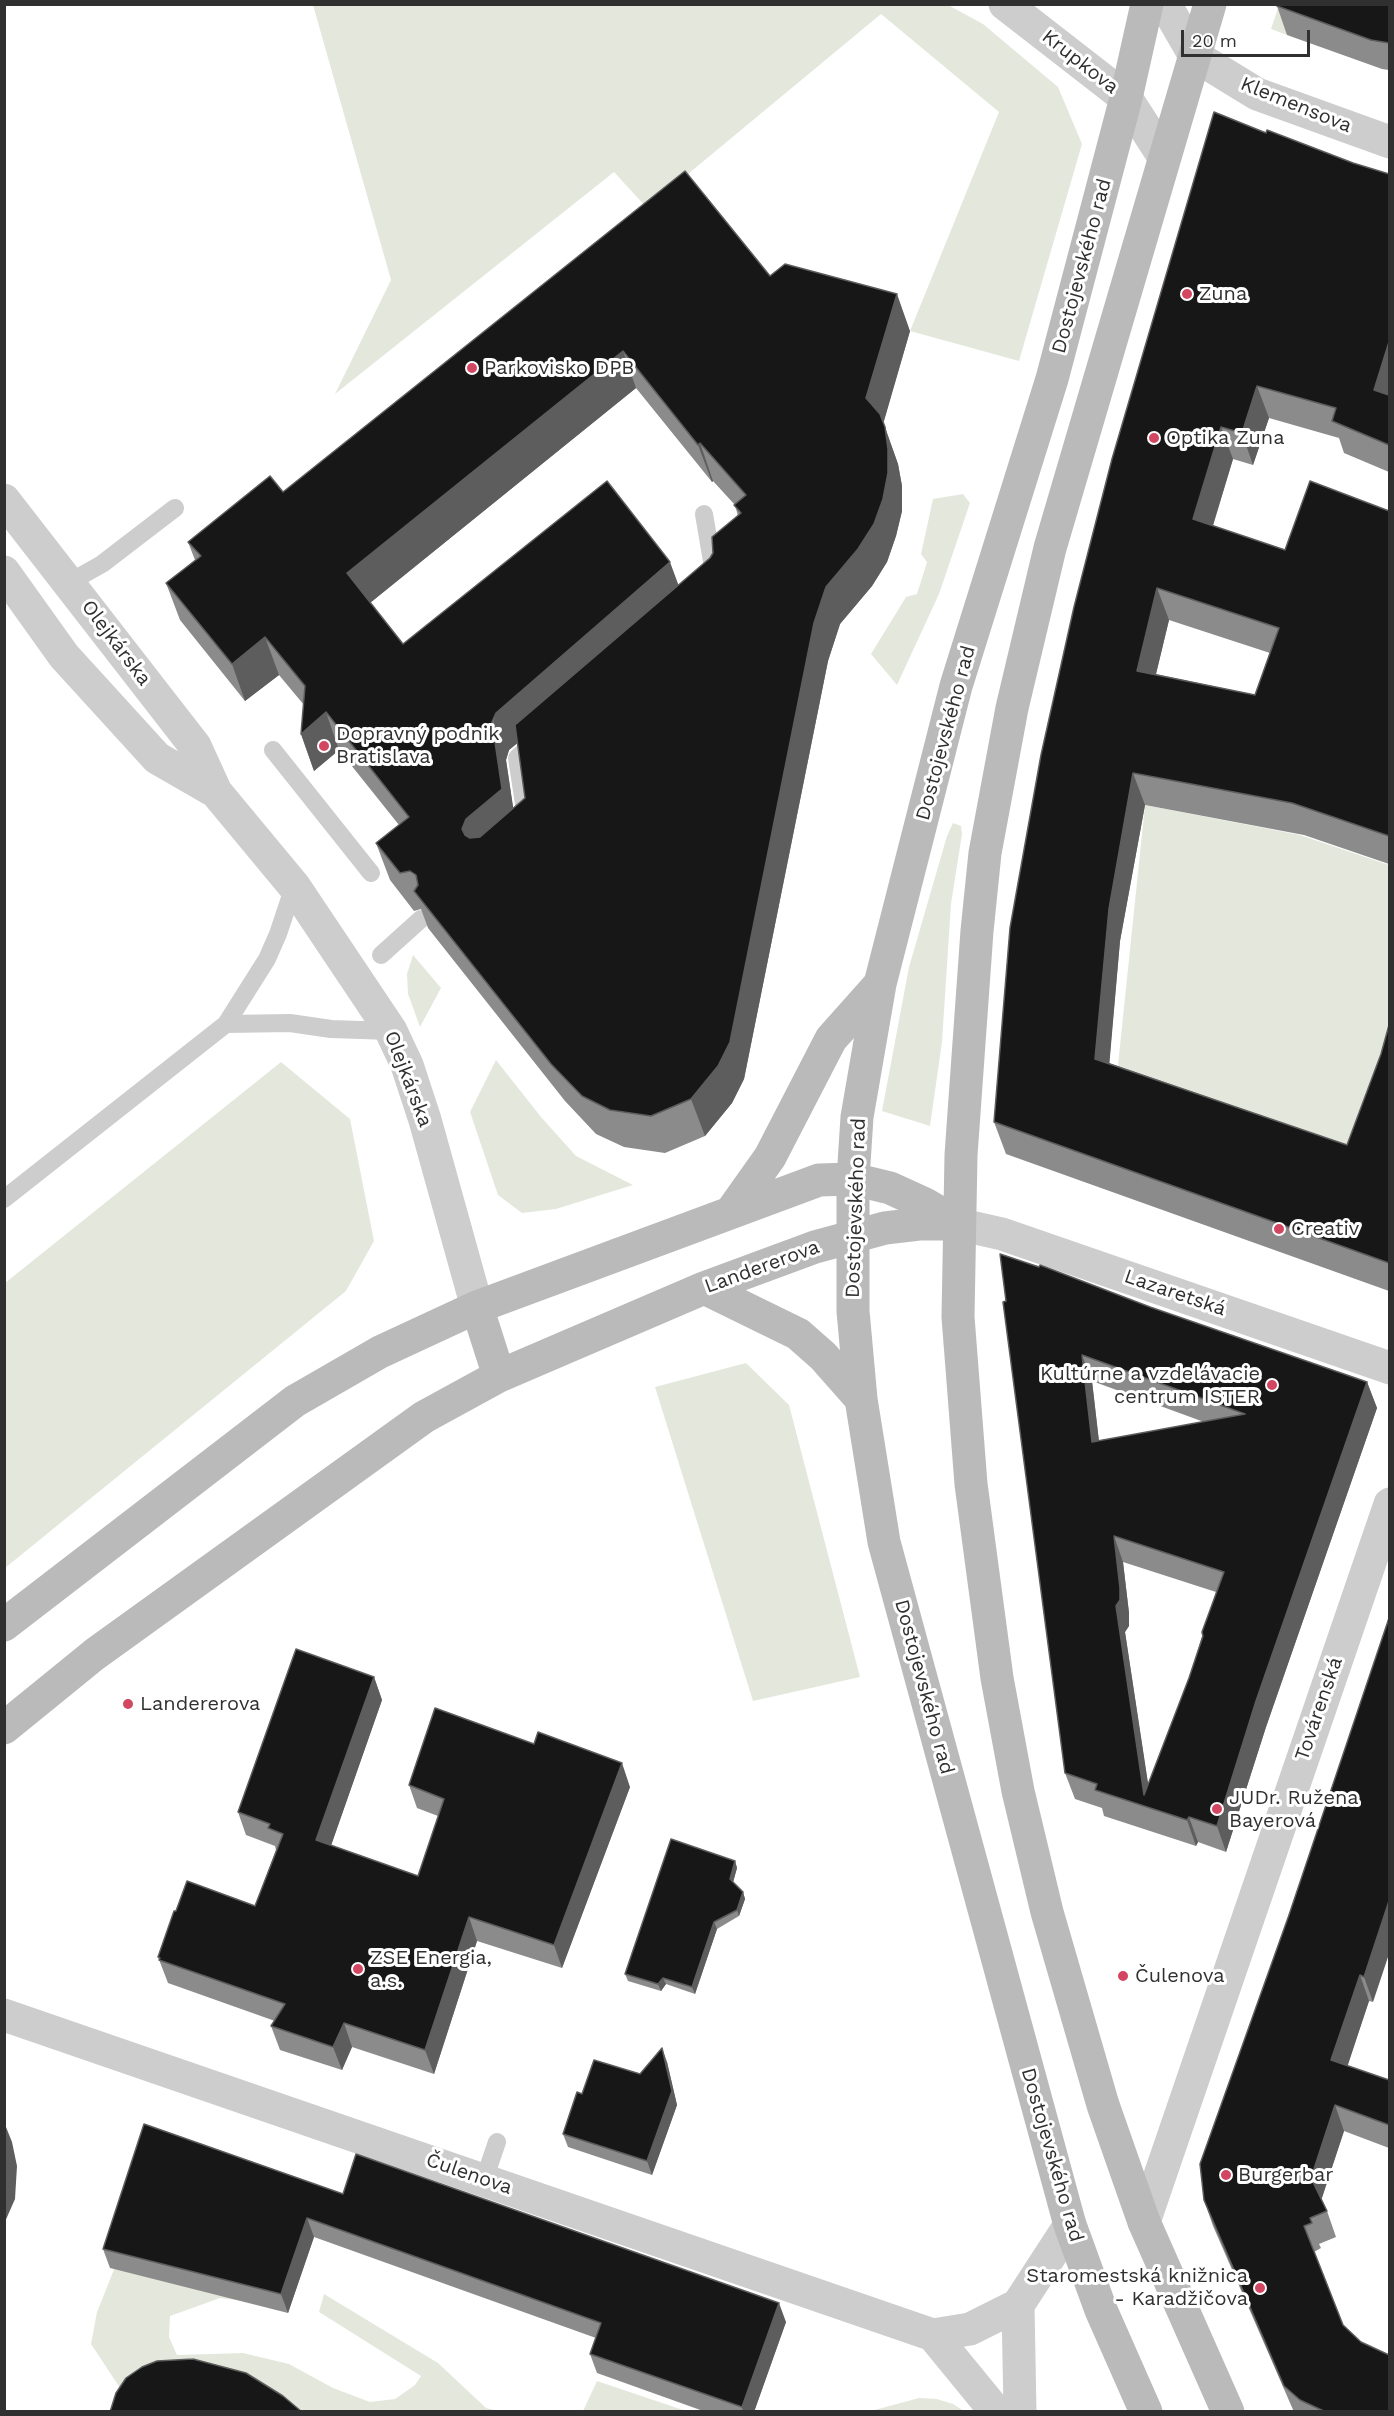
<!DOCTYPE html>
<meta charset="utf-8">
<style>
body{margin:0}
#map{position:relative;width:1394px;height:2416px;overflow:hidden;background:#fff;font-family:"Work Sans",sans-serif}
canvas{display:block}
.frame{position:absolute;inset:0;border:6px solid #303030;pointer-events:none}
.scale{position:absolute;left:1181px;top:30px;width:129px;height:27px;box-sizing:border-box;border:3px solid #303030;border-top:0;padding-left:8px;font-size:18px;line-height:21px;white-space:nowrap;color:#303030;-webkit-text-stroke:4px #fff;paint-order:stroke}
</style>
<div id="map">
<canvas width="1394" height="2416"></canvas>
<div class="frame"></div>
<div class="scale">20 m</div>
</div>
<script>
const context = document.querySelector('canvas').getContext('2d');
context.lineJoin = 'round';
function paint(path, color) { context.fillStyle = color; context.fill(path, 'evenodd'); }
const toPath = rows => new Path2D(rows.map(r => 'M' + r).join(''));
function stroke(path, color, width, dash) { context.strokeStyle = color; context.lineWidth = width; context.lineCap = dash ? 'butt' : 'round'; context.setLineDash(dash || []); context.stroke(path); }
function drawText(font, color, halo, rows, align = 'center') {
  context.font = font + ' "Work Sans",sans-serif'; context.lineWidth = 6; context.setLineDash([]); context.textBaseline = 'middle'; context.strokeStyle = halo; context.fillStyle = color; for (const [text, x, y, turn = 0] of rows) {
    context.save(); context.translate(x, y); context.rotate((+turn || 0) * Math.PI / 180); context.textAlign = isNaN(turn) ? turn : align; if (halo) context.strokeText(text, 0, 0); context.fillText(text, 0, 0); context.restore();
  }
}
const green = toPath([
 [313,5,948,5,983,24,1058,87,1082,144,1019,361,910,331,999,112,881,14,647,208,614,172,335,394,391,280],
 [1279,5,1298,5,1287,35,1271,29],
 [963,494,970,503,939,594,897,685,871,654,906,597,917,594,927,562,921,554,933,499],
 [1145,805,1300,835,1389,865,1389,1079,1354,1189,1115,1094],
 [953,823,961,826,962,834,951,904,942,1042,930,1126,882,1111,909,967,947,836],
 [413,955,441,988,420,1027,408,994,407,974],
 [496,1060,541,1117,576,1156,633,1185,556,1209,522,1213,498,1195,470,1112],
 [281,1062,350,1119,374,1241,346,1291,5,1568,5,1283],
 [746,1363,789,1405,860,1677,753,1701,655,1387],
 [153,2172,286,2306,220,2298,170,2316,169,2337,177,2355,243,2353,289,2364,333,2388,370,2402,395,2399,415,2385,421,2376,319,2312,324,2294,438,2363,486,2408,498,2411,286,2411,128,2400,91,2344,97,2312],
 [597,2381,686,2411,583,2411],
 [919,2398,937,2399,953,2404,964,2411,871,2411]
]);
const lane = toPath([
 [704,514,715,579],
 [70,582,102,564,175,508],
 [273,750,371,873],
 [527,823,517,758,537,740],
 [381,955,421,919],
 [226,1024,290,1023,331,1029,391,1031],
 [4,1199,226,1024,267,959,278,934,294,886],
 [484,2180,497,2142]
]);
const street = toPath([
 [1005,4,1126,98,1164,157],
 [1165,4,1195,56,1257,94,1390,142],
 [4,500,195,746,216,792,294,886,391,1031,407,1065,425,1120,477,1307],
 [4,572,64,656,157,758,216,792],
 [958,1224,1002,1234,1390,1368],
 [4,2015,933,2335,970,2329,1018,2305,1070,2225],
 [1144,2222,1390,1504],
 [1018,2305,1020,2412],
 [933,2335,996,2412]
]);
const secondary = toPath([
 [1210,4,1050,548,1012,708,985,853,977,931,961,1155,958,1317,971,1484,997,1678,1018,1791,1047,1912,1103,2105,1144,2222,1228,2412],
 [731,1212,770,1157,831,1039,880,984],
 [704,1288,798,1334,823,1356,861,1399],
 [477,1307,499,1376],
 [4,1625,295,1401,380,1352,477,1307,819,1180,853,1179,890,1188,925,1204,957,1223],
 [4,1728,95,1654,424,1417,499,1376,704,1288,815,1247,885,1228,919,1224,958,1224],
 [1146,2412,1101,2310,1070,2225,884,1542,861,1399,853,1311,853,1179,857,1117,880,984,956,686,1052,379,1126,98,1147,4]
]);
const wall = toPath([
 [1389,4,1389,70,1382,69,1287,35,1277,6],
 [1266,133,1353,163,1389,174,1389,472,1344,453,1339,438,1269,418,1253,465,1233,459,1213,526,1285,550,1389,511,1389,864,1304,835,1145,805,1120,941,1109,1063,1347,1145,1381,1054,1389,1025,1389,1291,1006,1154,994,1122],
 [1169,620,1270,653,1255,695,1156,674],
 [770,276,910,331,883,423,898,464,902,486,902,511,896,536,887,562,872,586,840,624,828,661,744,1079,732,1103,705,1136,665,1153,624,1147,596,1134,565,1101,428,928,421,909,414,911,390,880,376,843,399,825,339,750,314,771,301,734,304,705,279,675,245,701,180,620,166,583,195,560,188,542,283,492],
 [636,388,712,482,713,481,735,505,738,516,710,558,679,585,403,644,370,603],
 [518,743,525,798,513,808,506,760,509,750],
 [1006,1301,1150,1307,1367,1382,1377,1408,1266,1727,1226,1852,1198,1842,1196,1846,1104,1816,1102,1808,1075,1799,1065,1773],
 [1092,1381,1204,1422,1099,1441],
 [1123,1562,1216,1592,1189,1678,1148,1785,1125,1632,1129,1626,1129,1613],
 [1389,1618,1373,2002,1369,2001,1347,2066,1389,2080,1389,2148,1344,2131,1321,2200,1327,2211,1336,2237,1319,2244,1321,2248,1314,2252,1343,2325,1389,2412,1294,2412,1213,2226,1204,2200,1289,1915],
 [374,1677,382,1700,331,1845,418,1876,438,1816,417,1808,409,1785,630,1787,562,1968,477,1941,434,2074,352,2047,342,2070,280,2050,271,2026,275,2021,168,1983,158,1957,176,1911,255,1906,276,1850,275,1846,246,1835,238,1812],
 [735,1861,737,1868,733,1882,743,1892,745,1899,739,1916,717,1929,695,1994,666,1984,661,1991,628,1981,625,1974],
 [667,2062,677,2105,652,2175,568,2147,563,2134,582,2094,640,2074],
 [343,2194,786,2322,754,2412,706,2412,597,2373,590,2354,596,2338,314,2237,288,2313,110,2268,103,2249]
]);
const shadedWall = toPath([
 [897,294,910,331,880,435,866,398],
 [1389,342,1389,409,1374,390],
 [623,351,636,388,360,611,347,573],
 [1257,386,1269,418,1253,465,1242,433],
 [885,427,898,464,902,486,902,511,896,536,887,562,872,586,840,624,828,661,744,1079,732,1103,705,1136,691,1099,814,623,826,587],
 [1221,427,1233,459,1205,551,1193,519],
 [700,443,713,481,712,482,698,445],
 [670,562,684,600,509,750,506,760,516,826,476,866,462,829,466,819,496,713],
 [1157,588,1169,620,1149,703,1137,671],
 [265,637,279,675,245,701,232,664],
 [326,712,339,750,314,771,301,734],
 [1133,773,1145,805,1120,941,1107,1091,1095,1059,1109,909],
 [1082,1355,1092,1381,1102,1468,1092,1442],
 [1367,1382,1377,1408,1266,1727,1226,1852,1217,1826,1256,1701],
 [1114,1536,1123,1562,1129,1613,1129,1626,1125,1632,1152,1809,1144,1795,1116,1606],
 [374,1677,382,1700,325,1863,316,1840],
 [622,1763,630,1787,562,1968,554,1945],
 [1189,1817,1198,1842,1196,1846,1187,1820],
 [735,1861,737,1868,732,1886,730,1879],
 [743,1892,745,1899,739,1916,737,1910],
 [1389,1901,1389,1954,1373,2002,1364,1977],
 [469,1917,477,1941,434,2074,425,2050],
 [714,1922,717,1929,695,1994,692,1987],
 [1360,1975,1369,2001,1341,2086,1331,2060],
 [663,1978,666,1984,661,1991,658,1984],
 [344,2023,352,2047,342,2070,333,2047],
 [662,2048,667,2062,677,2105,652,2175,647,2161],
 [1335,2105,1344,2131,1320,2204,1311,2178],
 [4,2122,12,2142,17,2166,15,2199,4,2224],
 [307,2218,314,2237,288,2313,281,2294],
 [779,2303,786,2322,754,2412,743,2412,742,2407]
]);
const building = toPath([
 [1277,4,1389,4,1389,43,1371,40,1277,6,1277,4],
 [1214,112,1266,133,1267,130,1353,163,1389,174,1389,342,1374,390,1389,395,1389,445,1332,421,1336,408,1257,386,1242,433,1221,427,1193,519,1285,550,1310,481,1389,511,1389,836,1292,803,1133,773,1109,909,1095,1059,1347,1145,1381,1054,1389,1025,1389,1263,994,1122,1010,928,1041,755,1074,607,1112,459,1214,112],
 [1157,588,1279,628,1255,695,1137,671,1157,588],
 [685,171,770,276,785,264,897,294,866,398,880,414,885,427,888,449,888,473,883,499,874,524,858,549,826,587,814,623,730,1042,718,1066,691,1099,651,1116,610,1110,582,1096,551,1064,414,891,418,885,416,875,410,871,400,873,376,843,409,817,326,712,301,734,305,686,265,637,232,664,166,583,201,556,188,542,270,476,283,492,685,171],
 [623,351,698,445,700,443,746,495,734,505,741,513,712,537,713,553,710,558,515,725,525,798,480,837,470,838,465,835,462,829,466,819,502,789,492,722,496,713,670,562,607,481,403,644,347,573,623,351],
 [1000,1254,1039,1267,1040,1265,1150,1307,1367,1382,1256,1701,1217,1826,1189,1817,1187,1820,1095,1790,1097,1784,1065,1773,1003,1302,1006,1301,1000,1254],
 [1082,1355,1245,1414,1092,1442,1082,1355],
 [1114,1536,1224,1572,1202,1632,1203,1636,1189,1678,1144,1795,1116,1606,1120,1600,1120,1588,1114,1536],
 [1389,1618,1389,1901,1364,1977,1360,1975,1331,2060,1389,2080,1389,2125,1335,2105,1311,2178,1327,2211,1310,2218,1312,2223,1304,2226,1343,2325,1361,2342,1389,2355,1389,2412,1326,2412,1300,2400,1284,2386,1204,2200,1200,2164,1289,1915,1389,1618],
 [296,1649,374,1677,316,1840,418,1876,444,1799,409,1785,435,1708,534,1744,538,1732,622,1763,554,1945,469,1917,425,2050,344,2023,333,2047,271,2026,285,2004,159,1960,160,1958,158,1957,174,1911,176,1911,187,1881,255,1906,283,1834,268,1828,270,1824,238,1812,296,1649],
 [671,1839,735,1861,730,1879,743,1892,737,1910,714,1922,692,1987,663,1978,658,1984,625,1974,671,1839],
 [662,2048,672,2091,647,2161,563,2134,577,2092,582,2094,594,2060,640,2074,662,2048],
 [144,2124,343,2194,356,2154,779,2303,742,2407,590,2354,601,2323,307,2218,281,2294,103,2249,144,2124],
 [193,2359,246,2373,283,2396,302,2412,110,2412,116,2393,126,2378,142,2367,157,2361,193,2359]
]);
const markers = [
 [1187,294,6,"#d24662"],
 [472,368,6,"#d24662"],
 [1154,438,6,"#d24662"],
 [324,746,6,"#d24662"],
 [1279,1229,6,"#d24662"],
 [1272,1385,6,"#d24662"],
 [128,1704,6,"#d24662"],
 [1217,1809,6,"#d24662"],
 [358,1969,6,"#d24662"],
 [1123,1976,6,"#d24662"],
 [1226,2175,6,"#d24662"],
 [1260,2288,6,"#d24662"]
];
const streetNames = [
 ["Krupkova",1080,62,38],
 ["Klemensova",1296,105,22],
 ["Dostojevského rad",1082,266,-75],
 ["Olejkárska",116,643,53],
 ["Dostojevského rad",946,733,-75],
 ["Olejkárska",408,1079,69],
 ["Dostojevského rad",856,1208,-88],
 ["Landererova",762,1267,-20],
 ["Lazaretská",1175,1293,19],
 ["Dostojevského rad",924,1687,75],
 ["Továrenská",1319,1709,-71],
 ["Dostojevského rad",1052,2155,74],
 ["Čulenova",469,2174,19]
];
const poiNames = [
 ["Zuna",1199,294],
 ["Parkovisko DPB",484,368],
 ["Optika Zuna",1166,438],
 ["Dopravný podnik",336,734],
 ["Bratislava",336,757],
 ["Creativ",1291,1229],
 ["Kultúrne a vzdelávacie",1260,1374,"right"],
 ["centrum ISTER",1260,1397,"right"],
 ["Landererova",140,1704],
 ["JUDr. Ružena",1229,1798],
 ["Bayerová",1229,1821],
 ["ZSE Energia,",370,1958],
 ["a.s.",370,1981],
 ["Čulenova",1135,1976],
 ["Burgerbar",1238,2175],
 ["Staromestská knižnica",1248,2276,"right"],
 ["- Karadžičova",1248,2299,"right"]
];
paint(green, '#e4e8dc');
stroke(lane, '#cdcdcd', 18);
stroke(street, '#cdcdcd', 33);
stroke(secondary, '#bababa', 33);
paint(wall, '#8b8b8b');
paint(shadedWall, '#5d5d5d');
paint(building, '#171717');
stroke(building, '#5d5d5d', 1.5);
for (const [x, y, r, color] of markers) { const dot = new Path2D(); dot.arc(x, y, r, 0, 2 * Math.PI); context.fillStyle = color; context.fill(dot); stroke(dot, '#fff', 2); }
drawText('20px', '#303030', '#fff', streetNames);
drawText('20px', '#303030', '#fff', poiNames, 'left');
</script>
